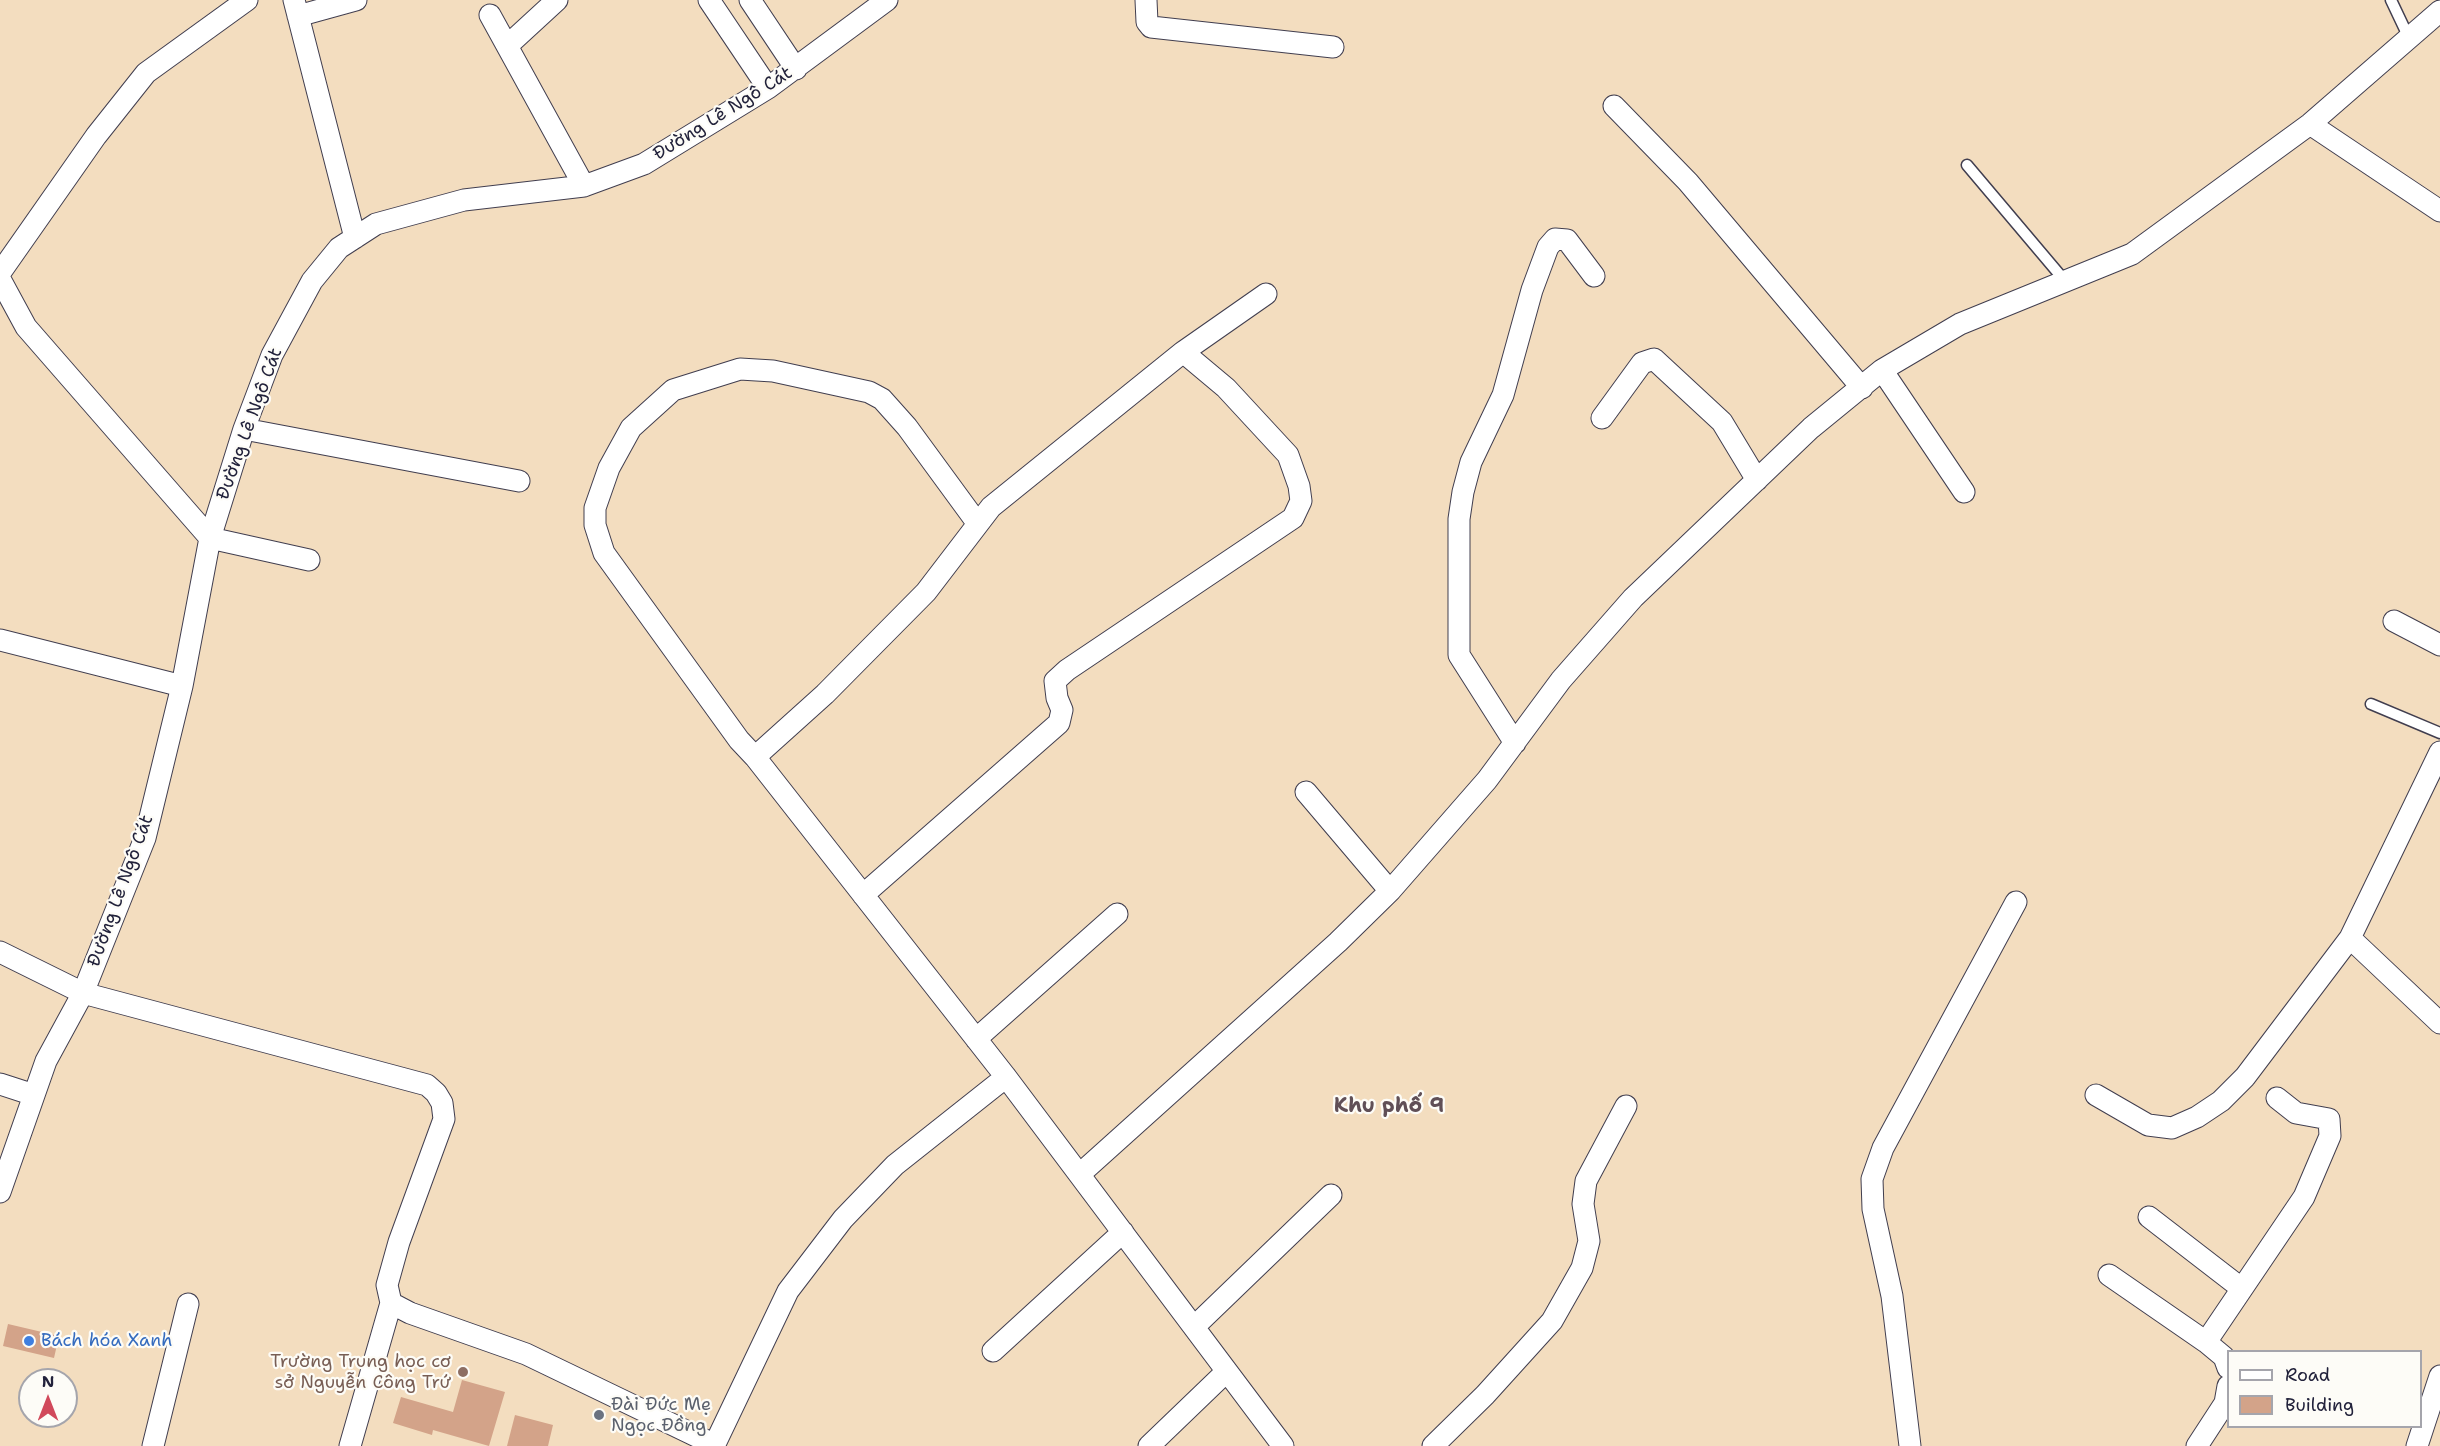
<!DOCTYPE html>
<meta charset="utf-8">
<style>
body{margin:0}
#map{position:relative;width:2440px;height:1446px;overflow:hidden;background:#f3ddbf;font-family:"Shantell Sans",sans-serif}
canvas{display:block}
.legend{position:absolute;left:2227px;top:1350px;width:195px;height:78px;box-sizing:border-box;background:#fdfcf7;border:2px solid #a5a5ac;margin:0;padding:8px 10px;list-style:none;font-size:18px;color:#22223b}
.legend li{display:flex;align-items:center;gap:12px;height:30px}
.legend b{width:30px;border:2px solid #a5a5ac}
.north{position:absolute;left:18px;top:1368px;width:60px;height:60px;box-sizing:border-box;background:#fdfcf7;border:2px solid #a5a5ac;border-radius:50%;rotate:0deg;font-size:16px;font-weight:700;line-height:24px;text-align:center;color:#22223b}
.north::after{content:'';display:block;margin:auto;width:21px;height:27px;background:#d1495b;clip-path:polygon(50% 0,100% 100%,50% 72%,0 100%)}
</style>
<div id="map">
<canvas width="2440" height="1446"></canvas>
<ul class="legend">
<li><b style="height:8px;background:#fff"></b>Road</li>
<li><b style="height:16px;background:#d3a389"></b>Building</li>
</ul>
<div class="north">N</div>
</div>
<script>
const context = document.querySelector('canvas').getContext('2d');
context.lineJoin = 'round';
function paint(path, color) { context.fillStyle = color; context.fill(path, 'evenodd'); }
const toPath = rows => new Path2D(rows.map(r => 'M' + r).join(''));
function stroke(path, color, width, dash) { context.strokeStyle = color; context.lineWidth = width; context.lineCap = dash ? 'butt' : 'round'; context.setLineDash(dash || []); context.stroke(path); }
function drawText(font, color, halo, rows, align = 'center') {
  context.font = font + ' "Shantell Sans",sans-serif'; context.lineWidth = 4.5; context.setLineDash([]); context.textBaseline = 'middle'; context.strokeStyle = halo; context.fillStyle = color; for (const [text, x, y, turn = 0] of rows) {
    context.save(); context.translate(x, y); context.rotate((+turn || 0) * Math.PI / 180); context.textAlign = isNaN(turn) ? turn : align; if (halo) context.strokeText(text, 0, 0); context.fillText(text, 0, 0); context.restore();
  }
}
const building = toPath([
 [8,1324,59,1336,54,1358,3,1346],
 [462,1380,505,1392,489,1446,433,1430,432,1435,393,1423,401,1397,453,1412],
 [515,1415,553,1425,548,1446,507,1446]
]);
const lane = toPath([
 [2391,0,2409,38],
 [1967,165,2065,281],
 [2371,704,2440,733]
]);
const street = toPath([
 [294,0,355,238],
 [709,0,768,88],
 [750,0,796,69],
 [1146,0,1147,22,1151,27,1333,47],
 [490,15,584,186],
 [298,16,356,0],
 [507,46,557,0],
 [1614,106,1688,182,1862,388],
 [2310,124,2440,211],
 [0,273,96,136,146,73,247,0],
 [0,279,26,327,210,538,309,560],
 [1882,370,1964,492],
 [1602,418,1642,363,1654,359,1722,422,1757,480],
 [244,429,519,481],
 [978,524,907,427,882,399,869,392,773,371,740,369,673,390,631,428,609,468,595,508,595,525,604,553,739,740,755,757,1006,1077,1283,1446],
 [2394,621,2440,645],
 [0,640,182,686],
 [1515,743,1459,655,1459,519,1463,492,1471,462,1503,395,1532,290,1548,247,1555,239,1567,240,1594,276],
 [755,757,825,694,926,592,991,507,1183,352,1266,294],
 [1306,792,1390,891],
 [863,895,1059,723,1062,710,1057,698,1055,681,1067,670,1293,518,1301,501,1299,486,1288,455,1226,388,1183,352],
 [2350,938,2440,1023],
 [0,952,83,993,427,1085,436,1093,442,1103,444,1119,399,1242,387,1285,391,1303,410,1313,526,1354,715,1445],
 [976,1039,1117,914],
 [0,1084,34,1095],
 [2096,1095,2148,1125,2172,1128,2197,1117,2221,1101,2245,1077,2350,938,2440,752],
 [1080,1174,1338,942,1390,891,1487,780,1561,680,1633,598,1811,428,1882,370,1960,324,2132,254,2310,124,2440,11],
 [0,1192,46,1061,83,993,145,838,182,686,210,538,244,429,272,355,312,281,339,248,376,224,464,200,584,186,644,164,768,88,887,0],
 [2149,1217,2241,1288],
 [2109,1275,2206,1342,2224,1357,2228,1368],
 [1194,1327,1331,1195],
 [2206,1342,2304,1197,2330,1136,2329,1119,2296,1113,2277,1098],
 [993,1351,1123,1232],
 [153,1446,188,1304],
 [350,1446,391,1303],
 [714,1446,788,1291,843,1219,895,1165,1006,1077],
 [1149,1446,1226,1372],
 [1433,1446,1485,1395,1552,1321,1582,1268,1589,1241,1583,1204,1586,1181,1626,1106],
 [1910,1446,1892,1296,1873,1209,1872,1179,1883,1148,2016,902],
 [2197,1446,2225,1403,2228,1386],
 [2417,1446,2440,1376]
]);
const markers = [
 [29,1341,6,"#3f7fe0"],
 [463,1372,6,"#8d6e63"],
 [599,1415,6,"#6b7280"]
];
const streetNames = [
 ["Đường Lê Ngô Cát",723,114,-32],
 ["Đường Lê Ngô Cát",250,424,-70],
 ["Đường Lê Ngô Cát",121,891,-70]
];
const shopNames = [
 ["Bách hóa Xanh",41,1341]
];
const educationNames = [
 ["Trường Trung học cơ",451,1362],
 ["sở Nguyễn Công Trứ",451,1383]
];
const worshipNames = [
 ["Đài Đức Mẹ",611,1405],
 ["Ngọc Đồng",611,1426]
];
const quarterNames = [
 ["Khu phố 9",1389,1107]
];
paint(building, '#d3a389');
stroke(lane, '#413e4f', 13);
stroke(street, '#413e4f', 23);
stroke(lane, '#fff', 10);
stroke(street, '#fff', 21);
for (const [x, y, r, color] of markers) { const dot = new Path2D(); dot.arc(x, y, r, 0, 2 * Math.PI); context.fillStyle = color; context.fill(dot); stroke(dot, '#fdfcf7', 2); }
drawText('18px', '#22223b', '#fdfcf7', streetNames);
drawText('18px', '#366cbe', '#fdfcf7', shopNames, 'left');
drawText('18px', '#785e54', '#fdfcf7', educationNames, 'right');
drawText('18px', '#5b616d', '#fdfcf7', worshipNames, 'left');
drawText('bold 21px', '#604f56', '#fdfcf7', quarterNames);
</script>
